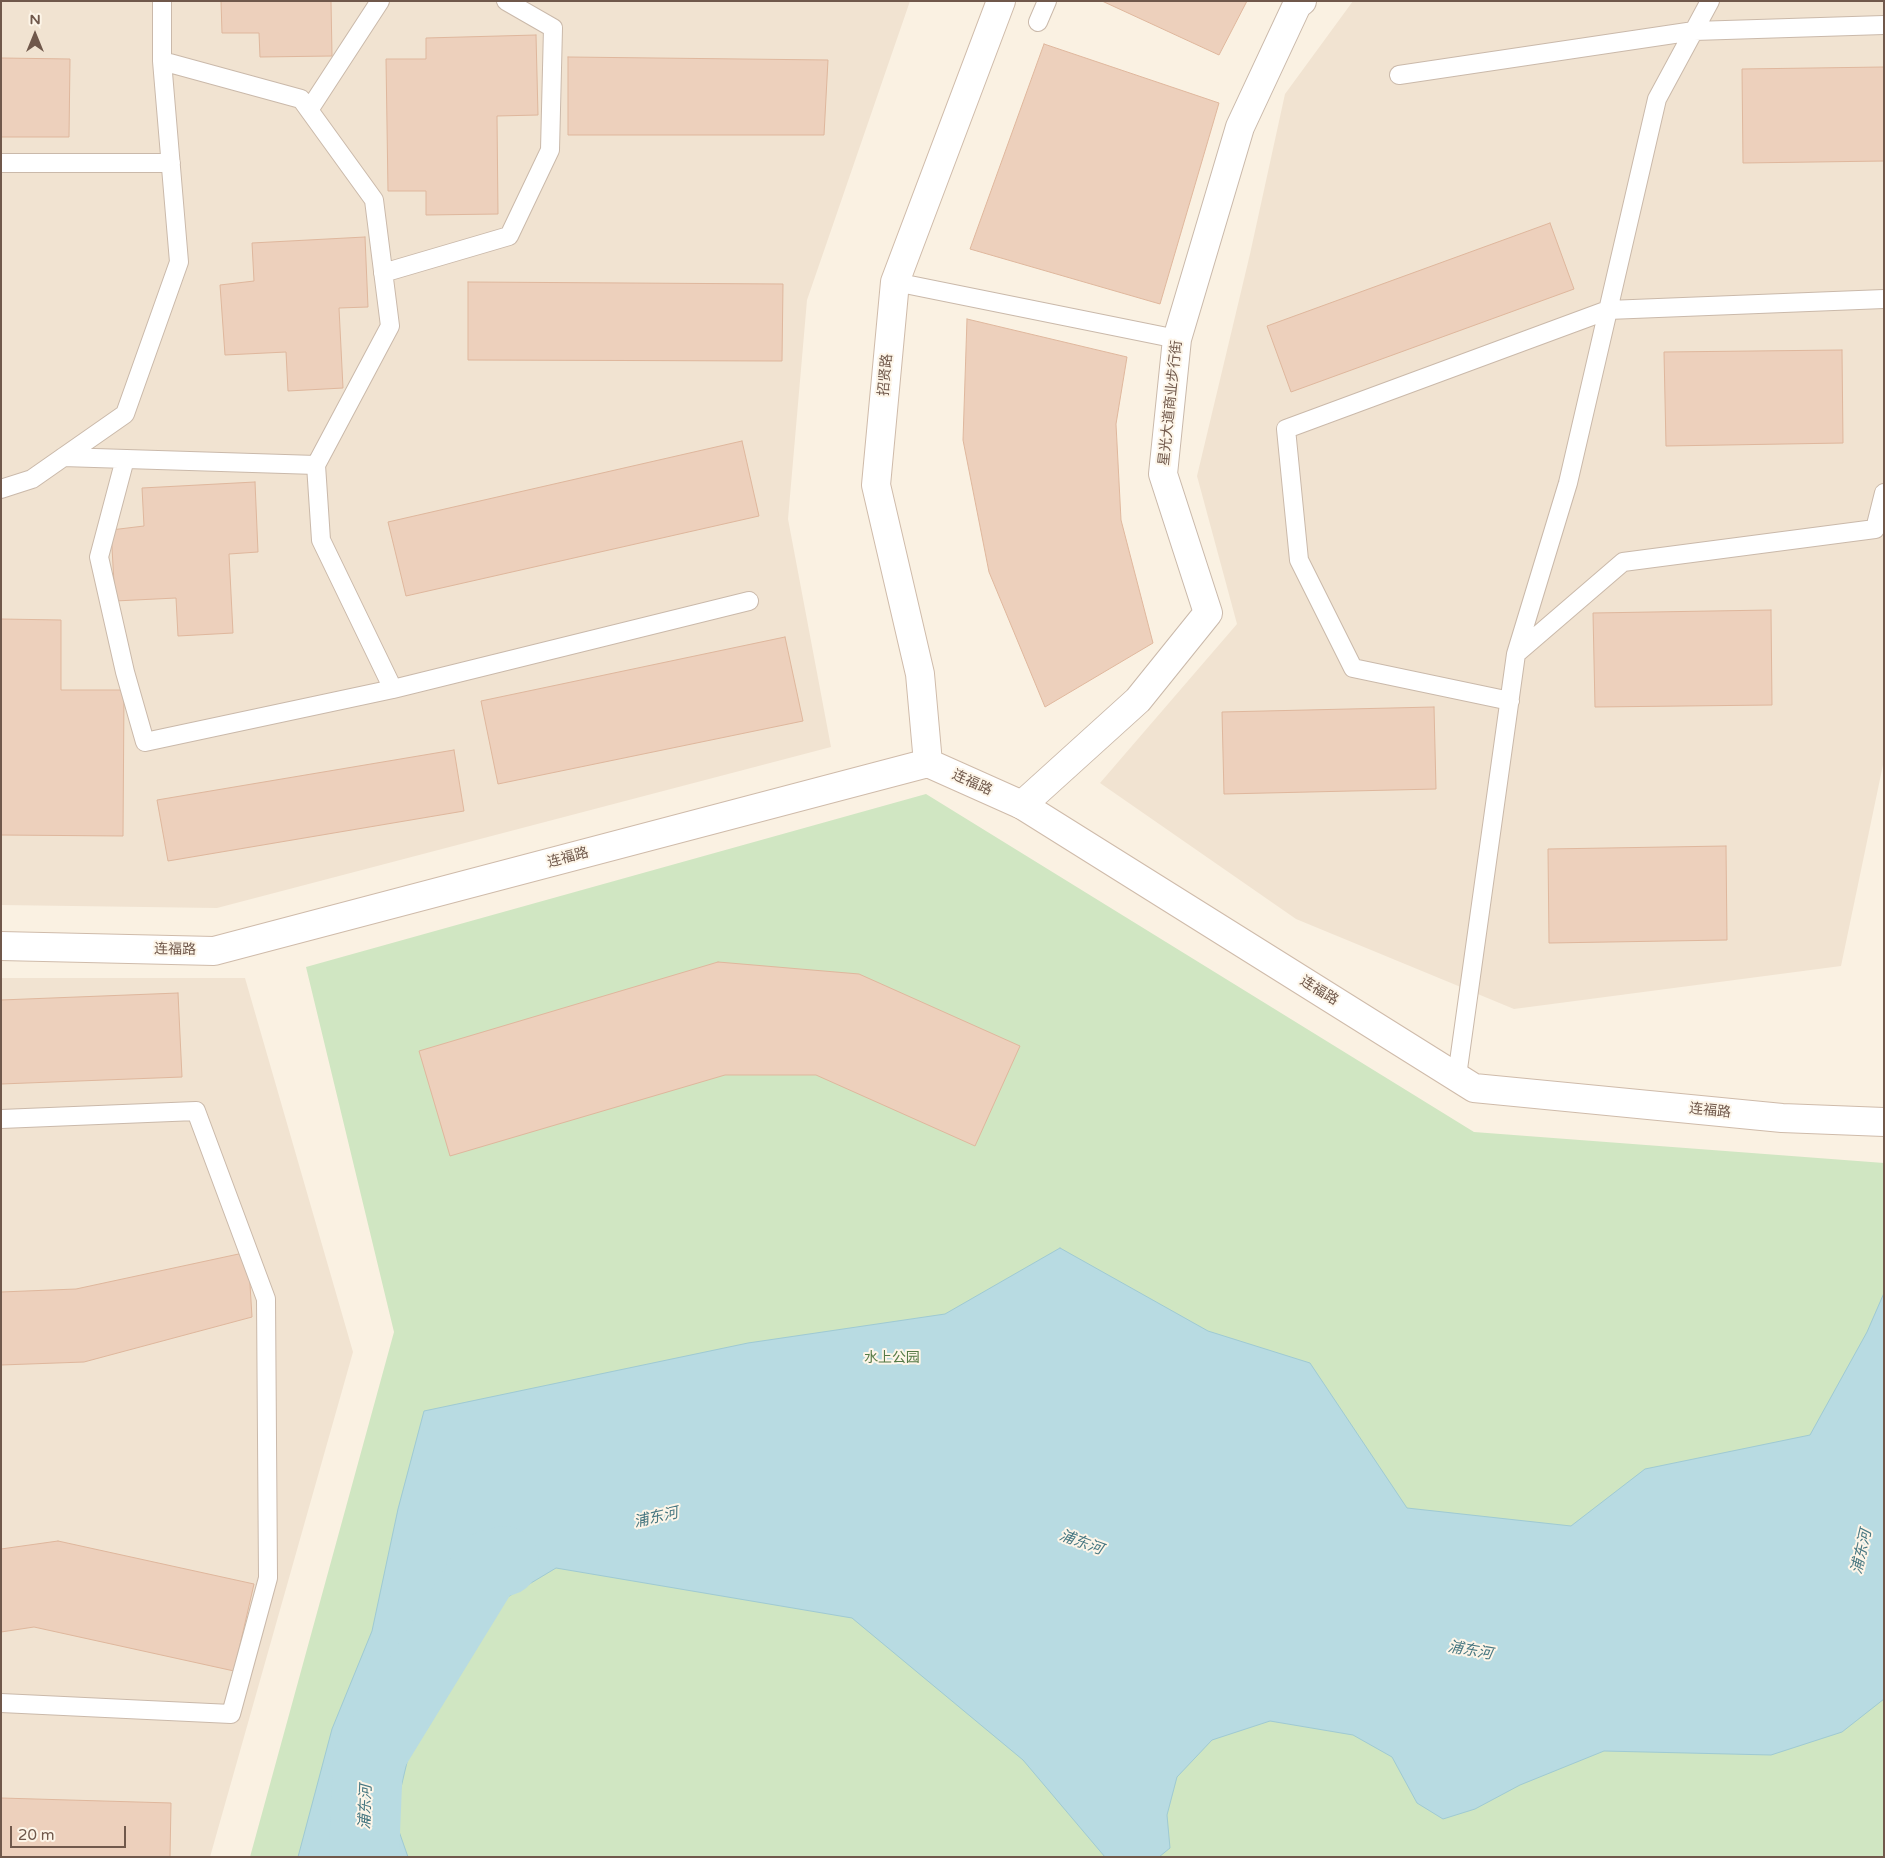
<!DOCTYPE html>
<meta charset="utf-8">
<style>
body{margin:0}
#map{position:relative;width:1885px;height:1858px;overflow:hidden;background:#faf1e2;font-family:"Varela Round",sans-serif}
canvas{display:block}
.frame{position:absolute;inset:0;border:2px solid #70584b;pointer-events:none}
.north{position:absolute;left:10px;top:10px;width:50px;height:50px;-webkit-text-stroke:4px #fdf5e8;paint-order:stroke;rotate:0deg;font-size:14px;font-weight:700;line-height:20px;text-align:center;color:#70584b}
.north::after{content:'';display:block;margin:auto;width:18px;height:22px;background:#70584b;clip-path:polygon(50% 0,100% 100%,50% 72%,0 100%)}
.scale{position:absolute;left:10px;top:1826px;width:116px;height:22px;box-sizing:border-box;border:2px solid #70584b;border-top:0;padding-left:6px;font-size:15px;line-height:18px;white-space:nowrap;color:#70584b;-webkit-text-stroke:4px #fdf5e8;paint-order:stroke}
</style>
<div id="map">
<canvas width="1885" height="1858"></canvas>
<div class="frame"></div>
<div class="north">N</div>
<div class="scale">20 m</div>
</div>
<script>
const context = document.querySelector('canvas').getContext('2d');
context.lineJoin = 'round';
function paint(path, color) { context.fillStyle = color; context.fill(path, 'evenodd'); }
const toPath = rows => new Path2D(rows.map(r => 'M' + r).join(''));
function stroke(path, color, width, dash) { context.strokeStyle = color; context.lineWidth = width; context.lineCap = dash ? 'butt' : 'round'; context.setLineDash(dash || []); context.stroke(path); }
function drawText(font, color, halo, rows, align = 'center') {
  context.font = font + ' "Varela Round","Noto Sans SC",sans-serif'; context.lineWidth = 4; context.setLineDash([]); context.textBaseline = 'middle'; context.strokeStyle = halo; context.fillStyle = color; for (const [text, x, y, turn = 0] of rows) {
    context.save(); context.translate(x, y); context.rotate((+turn || 0) * Math.PI / 180); context.textAlign = isNaN(turn) ? turn : align; if (halo) context.strokeText(text, 0, 0); context.fillText(text, 0, 0); context.restore();
  }
}
const residential = toPath([
 [1,1,910,1,807,300,788,519,831,747,217,908,1,905],
 [1353,1,1884,1,1884,760,1841,966,1514,1009,1296,919,1100,783,1237,624,1197,476,1250,254,1285,94],
 [1,978,245,978,353,1352,210,1857,1,1857]
]);
const green = toPath([
 [926,794,1474,1132,1884,1163,1884,1857,250,1857,394,1332,306,967]
]);
const water = toPath([
 [1060,1248,1208,1331,1310,1363,1407,1508,1571,1526,1645,1469,1810,1435,1867,1332,1884,1293,1884,1699,1842,1732,1771,1755,1604,1751,1520,1785,1475,1809,1443,1819,1417,1803,1392,1757,1353,1735,1270,1721,1212,1740,1177,1777,1167,1815,1170,1848,1159,1857,1105,1857,1023,1760,852,1618,556,1568,436,1640,394,1817,408,1857,298,1857,332,1729,372,1631,398,1509,424,1411,748,1343,945,1314,1060,1248]
]);
const river = toPath([
 [364,1857,368,1760,487,1566,504,1561]
]);
const building = toPath([
 [221,1,331,1,332,56,260,57,259,33,222,33,221,1],
 [1102,1,1247,1,1219,55,1102,1],
 [536,35,538,115,497,116,498,214,426,215,426,191,388,191,386,59,426,59,426,38,536,35],
 [1044,44,1219,103,1160,304,970,249,1044,44],
 [568,57,828,60,824,135,568,135,568,57],
 [1,58,70,59,69,137,1,137,1,58],
 [1884,67,1884,161,1743,163,1742,69,1884,67],
 [1550,223,1574,289,1291,392,1267,326,1550,223],
 [365,237,368,307,339,308,343,388,288,391,286,352,225,355,220,285,254,281,252,243,365,237],
 [468,282,783,284,782,361,468,360,468,282],
 [967,319,1127,357,1116,424,1121,520,1153,643,1045,707,989,572,963,440,967,319],
 [1842,350,1843,443,1666,446,1664,352,1842,350],
 [742,441,759,516,406,596,388,522,742,441],
 [255,482,258,552,229,554,233,633,178,636,176,598,115,601,111,530,144,526,142,488,255,482],
 [1771,610,1772,705,1595,707,1593,613,1771,610],
 [1,619,61,620,61,690,124,690,123,836,1,835,1,619],
 [785,637,803,721,498,784,481,701,785,637],
 [1434,707,1436,789,1224,794,1222,712,1434,707],
 [454,750,464,811,168,861,157,800,454,750],
 [1726,846,1727,940,1549,943,1548,849,1726,846],
 [718,962,859,974,1020,1046,975,1146,816,1075,725,1075,450,1156,419,1051,718,962],
 [178,993,182,1077,1,1084,1,1000,178,993],
 [248,1252,252,1317,84,1362,1,1365,1,1292,76,1289,248,1252],
 [58,1541,254,1584,234,1671,34,1627,1,1632,1,1549,58,1541],
 [1,1798,171,1803,170,1857,1,1857,1,1798]
]);
const lane = toPath([
 [1038,22,1047,1],
 [1399,75,1694,31,1884,25],
 [309,110,380,1],
 [1,163,171,163],
 [383,273,509,236,550,150,553,28,506,1],
 [895,282,1177,339],
 [63,457,316,465],
 [125,459,99,557,125,672,145,742,393,689,321,540,316,465,390,326,374,200,301,99,162,61],
 [1,489,32,479,125,414,179,262,162,61,162,1],
 [1516,654,1568,483,1657,99,1710,1],
 [393,689,749,601],
 [1510,701,1353,668,1299,560,1286,429,1608,310,1884,299],
 [1457,1076,1516,654,1623,562,1875,529,1884,493],
 [1,1119,196,1111,266,1299,268,1578,231,1714,1,1703]
]);
const street = toPath([
 [1022,805,1138,700,1208,613,1163,474,1177,339,1240,127,1297,5,1302,1]
]);
const secondary = toPath([
 [928,763,920,674,876,485,895,282,1001,1],
 [1,946,214,951,928,763,1022,805,1474,1088,1782,1118,1884,1122]
]);
const streetNames = [
 ["招贤路",886,375,-85],
 ["星光大道商业步行街",1171,403,-84],
 ["连福路",972,783,24],
 ["连福路",568,858,-15],
 ["连福路",175,950,1],
 ["连福路",1319,991,32],
 ["连福路",1710,1111,6]
];
const parkNames = [
 ["水上公园",892,1358]
];
const waterNames = [
 ["浦东河",656,1518,-13],
 ["浦东河",1081,1543,20],
 ["浦东河",1862,1552,-77],
 ["浦东河",1470,1651,10],
 ["浦东河",366,1807,-88]
];
paint(residential, '#f1e3d1');
paint(green, '#d0e6c2');
paint(water, '#b8dbe2');
stroke(water, '#9fcad3', 1);
stroke(river, '#b8dbe2', 70);
paint(building, '#edd0bc');
stroke(building, '#dfb79d', 1);
stroke(lane, '#cab9aa', 20);
stroke(street, '#cab9aa', 30);
stroke(secondary, '#cfbbaa', 30);
stroke(lane, '#fff', 18);
stroke(street, '#fff', 28);
stroke(secondary, '#fff', 28);
drawText('14px', '#70584b', '#fdf5e8', streetNames);
drawText('14px', '#557a46', '#fdf5e8', parkNames);
drawText('italic 15px', '#477781', '#fdf5e8', waterNames);
</script>
